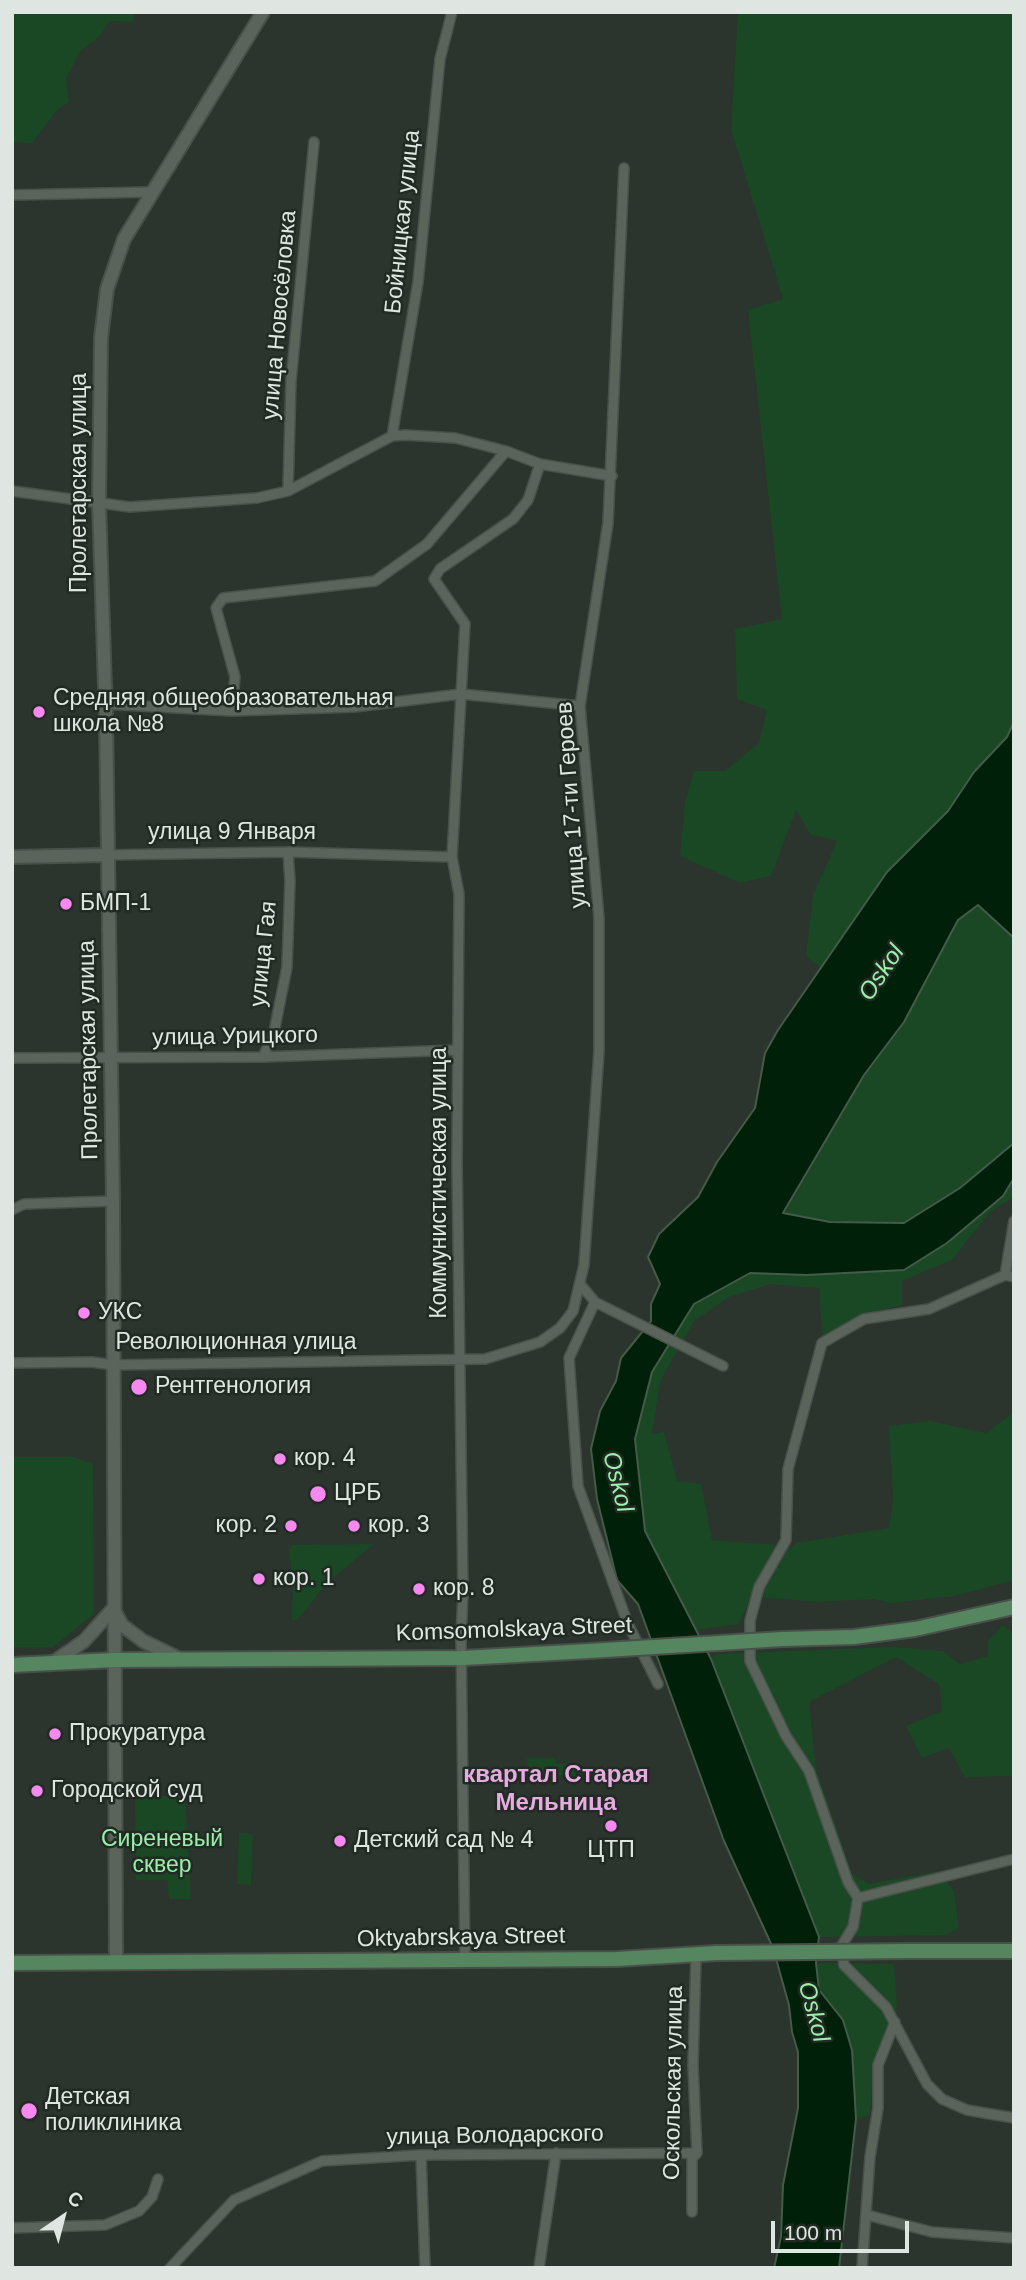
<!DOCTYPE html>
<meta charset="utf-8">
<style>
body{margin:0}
#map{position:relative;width:1026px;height:2280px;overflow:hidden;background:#2b342d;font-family:Helvetica,sans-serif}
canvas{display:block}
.frame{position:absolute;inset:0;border:14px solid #dfe5e0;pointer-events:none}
.north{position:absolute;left:28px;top:2182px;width:70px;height:70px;-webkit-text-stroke:5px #212a23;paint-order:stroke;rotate:35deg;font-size:19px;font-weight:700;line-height:28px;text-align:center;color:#dfe5e0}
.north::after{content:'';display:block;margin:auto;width:24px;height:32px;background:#dfe5e0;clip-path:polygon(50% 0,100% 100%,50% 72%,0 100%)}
.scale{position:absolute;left:771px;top:2221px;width:138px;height:32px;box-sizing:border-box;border:4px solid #dfe5e0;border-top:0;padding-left:9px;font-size:21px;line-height:24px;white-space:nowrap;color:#dfe5e0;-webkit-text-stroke:5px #212a23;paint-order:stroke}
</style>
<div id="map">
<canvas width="1026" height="2280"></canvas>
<div class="frame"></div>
<div class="north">С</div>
<div class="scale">100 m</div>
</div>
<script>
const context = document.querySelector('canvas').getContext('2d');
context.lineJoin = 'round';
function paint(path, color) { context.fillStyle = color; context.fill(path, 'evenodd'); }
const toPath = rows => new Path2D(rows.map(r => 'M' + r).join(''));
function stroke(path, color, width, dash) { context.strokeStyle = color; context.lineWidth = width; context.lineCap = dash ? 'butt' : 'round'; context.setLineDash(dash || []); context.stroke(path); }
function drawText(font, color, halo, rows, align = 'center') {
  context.font = font + ' Helvetica,sans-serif'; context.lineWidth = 5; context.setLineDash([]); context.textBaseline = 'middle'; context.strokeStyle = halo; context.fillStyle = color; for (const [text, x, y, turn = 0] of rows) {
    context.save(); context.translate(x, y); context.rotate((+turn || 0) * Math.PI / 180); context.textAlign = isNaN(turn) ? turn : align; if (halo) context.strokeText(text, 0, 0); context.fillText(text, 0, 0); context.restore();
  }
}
const green = toPath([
 [12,12,135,14,133,22,110,21,99,37,81,50,66,79,69,102,58,109,32,143,12,142],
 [738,12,1014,12,1014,722,1007,737,974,772,948,811,887,872,821,968,806,956,813,895,837,841,810,834,796,810,771,876,740,883,680,856,685,802,694,771,725,771,759,743,767,710,737,699,735,629,782,619,748,310,783,299,731,129],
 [977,905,1014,938,1014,1143,959,1188,904,1222,830,1221,785,1213,864,1075,904,1022,958,920],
 [1014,1178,1014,1197,990,1212,952,1260,902,1281,902,1305,863,1314,822,1336,819,1288,771,1284,729,1297,694,1321,660,1381,652,1434,664,1432,677,1481,701,1484,712,1540,775,1545,739,1624,695,1630,645,1531,635,1439,652,1372,694,1304,750,1273,806,1275,904,1270,947,1243,1003,1196],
 [1014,1412,1014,1580,955,1596,891,1603,874,1599,817,1602,761,1597,784,1552,797,1543,889,1528,893,1501,889,1426,930,1421,986,1433],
 [12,1457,74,1457,93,1464,94,1614,53,1647,12,1647],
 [374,1544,329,1581,297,1620,292,1620,293,1585,289,1550,292,1545],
 [1003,1625,1014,1634,1014,1776,965,1777,949,1748,922,1758,906,1726,942,1711,940,1685,896,1657,809,1702,816,1769,852,1874,869,1884,939,1871,954,1891,959,1928,945,1935,819,1937,711,1659,716,1654,894,1647,943,1651,960,1664,988,1656,988,1641],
 [527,1758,555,1758,556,1764,575,1763,575,1776,528,1777],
 [185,1795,191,1899,169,1899,167,1880,136,1880,135,1797],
 [239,1833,253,1834,251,1885,237,1884],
 [816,1963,894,1964,897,2007,874,2058,870,2115,856,2119,852,2049,843,2020,819,1990]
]);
const water = toPath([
 [1014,722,1014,938,978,905,958,920,904,1022,864,1075,783,1213,830,1222,904,1223,960,1188,1014,1143,1014,1178,1003,1196,947,1243,904,1270,806,1275,750,1273,694,1304,652,1372,635,1439,645,1531,711,1659,819,1937,816,1963,819,1990,843,2020,852,2050,856,2119,839,2268,774,2268,781,2237,783,2185,798,2108,798,2052,792,2032,789,2005,773,1948,724,1841,638,1604,617,1580,597,1499,591,1449,600,1411,616,1381,621,1358,651,1321,651,1304,660,1284,648,1257,659,1234,698,1197,717,1162,755,1108,765,1053,778,1030,887,872,948,811,974,772,1007,737,1014,722]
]);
const street = toPath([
 [12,195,150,192],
 [392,436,418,282,440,59,452,12],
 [12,491,130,507,257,498,288,491,392,436,405,435,455,438,506,451,540,464,612,476],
 [288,491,291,381,314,142],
 [105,704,232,711,354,707,461,694,580,706],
 [232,711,235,677,216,608,223,598,375,581,427,544,506,451],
 [106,855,288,852,452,857],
 [263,1057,274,1032,287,967,290,881,288,852],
 [12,1058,263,1057,458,1050],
 [12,1210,24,1204,113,1201],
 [1005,1275,1014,1221],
 [581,1285,595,1302,569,1358,578,1486,628,1624,658,1684],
 [595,1302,723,1366],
 [12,1363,92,1362,113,1365,485,1359,540,1342,560,1328,573,1311,584,1265,599,1051,599,918,580,706,608,523,624,168],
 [858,1898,848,1882,809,1771,786,1736,750,1661,750,1621,755,1602,759,1587,786,1540,788,1469,822,1343,864,1319,929,1309,1005,1275,1014,1277],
 [858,1898,853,1927,841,1947,844,1965,886,2007,927,2084,942,2099,967,2110,1014,2118],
 [858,1898,1014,1859],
 [465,1960,461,1639,463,1592,457,1163,459,894,452,857,465,624,434,579,440,569,513,519,528,500,540,464],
 [421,2155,425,2268],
 [692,2212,692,2158,697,2153,693,2066,696,1955],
 [867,2215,932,2232,1014,2238],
 [12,2228,105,2225,139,2211,152,2197,158,2179],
 [170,2268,234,2200,322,2161,421,2155,697,2153],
 [539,2268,556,2153],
 [862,2268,870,2157,878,2108,878,2065,895,2022]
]);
const secondary = toPath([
 [12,857,106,855],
 [115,1612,122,1625,143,1641,180,1659],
 [51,1664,84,1641,113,1609],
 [116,1962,113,1201,106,718,99,503,101,338,107,289,124,239,263,12]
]);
const primary = toPath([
 [783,1639,854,1637,915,1629,1014,1607],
 [12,1665,114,1660,463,1658,589,1651],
 [910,1951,1014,1951],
 [12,1963,617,1959,717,1953]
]);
const primaryBridge = toPath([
 [589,1651,783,1639],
 [717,1953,910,1951]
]);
const markers = [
 [39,712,7,"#f589ef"],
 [66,904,7,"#f589ef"],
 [84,1313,7,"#f589ef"],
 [139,1387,9,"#f589ef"],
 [280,1459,7,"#f589ef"],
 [318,1494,9,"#f589ef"],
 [291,1526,7,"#f589ef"],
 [354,1526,7,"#f589ef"],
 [259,1579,7,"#f589ef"],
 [419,1589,7,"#f589ef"],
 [55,1734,7,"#f589ef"],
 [37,1791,7,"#f589ef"],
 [611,1826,7,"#f589ef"],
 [340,1841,7,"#f589ef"],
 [29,2111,9,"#f589ef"]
];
const streetNames = [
 ["Бойницкая улица",403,222,-84],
 ["улица Новосёловка",280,315,-85],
 ["Пролетарская улица",80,483,-90],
 ["улица 17-ти Героев",572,805,-94],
 ["улица 9 Января",232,833],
 ["улица Гая",264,954,-84],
 ["улица Урицкого",235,1037,-1],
 ["Пролетарская улица",89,1050,-91],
 ["Коммунистическая улица",440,1183,-90],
 ["Революционная улица",236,1343],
 ["Komsomolskaya Street",514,1630,-2],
 ["Oktyabrskaya Street",461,1938,-1],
 ["Оскольская улица",674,2083,-89],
 ["улица Володарского",495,2136,-1]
];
const poiNames = [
 ["Средняя общеобразовательная",53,699],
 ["школа №8",53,725],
 ["БМП-1",80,904],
 ["УКС",98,1313],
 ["Рентгенология",155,1387],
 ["кор. 4",294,1459],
 ["ЦРБ",334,1494],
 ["кор. 2",277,1526,"right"],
 ["кор. 3",368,1526],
 ["кор. 1",273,1579],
 ["кор. 8",433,1589],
 ["Прокуратура",69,1734],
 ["Городской суд",51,1791],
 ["Детский сад № 4",354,1841],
 ["ЦТП",611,1851,"center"],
 ["Детская",45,2098],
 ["поликлиника",45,2124]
];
const parkNames = [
 ["Сиреневый",162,1840],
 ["сквер",162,1866]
];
const waterNames = [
 ["Oskol",882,973,-56],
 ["Oskol",617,1482,76],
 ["Oskol",813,2012,75]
];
const neighbourhoodNames = [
 ["квартал Старая",556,1775],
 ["Мельница",556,1803]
];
paint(green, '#1a4825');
paint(water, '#012009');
stroke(water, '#445b4a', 2);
stroke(street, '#49504a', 12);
stroke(secondary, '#49504a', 16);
stroke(primary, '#49504a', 18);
stroke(street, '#5a645b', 9);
stroke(secondary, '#5a645b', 12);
stroke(primary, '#568660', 14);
stroke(primaryBridge, '#49504a', 18, []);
stroke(primaryBridge, '#568660', 14);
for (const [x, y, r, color] of markers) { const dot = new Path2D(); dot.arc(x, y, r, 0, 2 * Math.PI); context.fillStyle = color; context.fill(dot); stroke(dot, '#212a23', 2.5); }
drawText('23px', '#dfe5e0', '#212a23', streetNames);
drawText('23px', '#dfe5e0', '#212a23', poiNames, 'left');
drawText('23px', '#99eea9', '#212a23', parkNames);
drawText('italic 24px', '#9af0aa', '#212a23', waterNames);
drawText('bold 24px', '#e7abe2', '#212a23', neighbourhoodNames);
</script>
